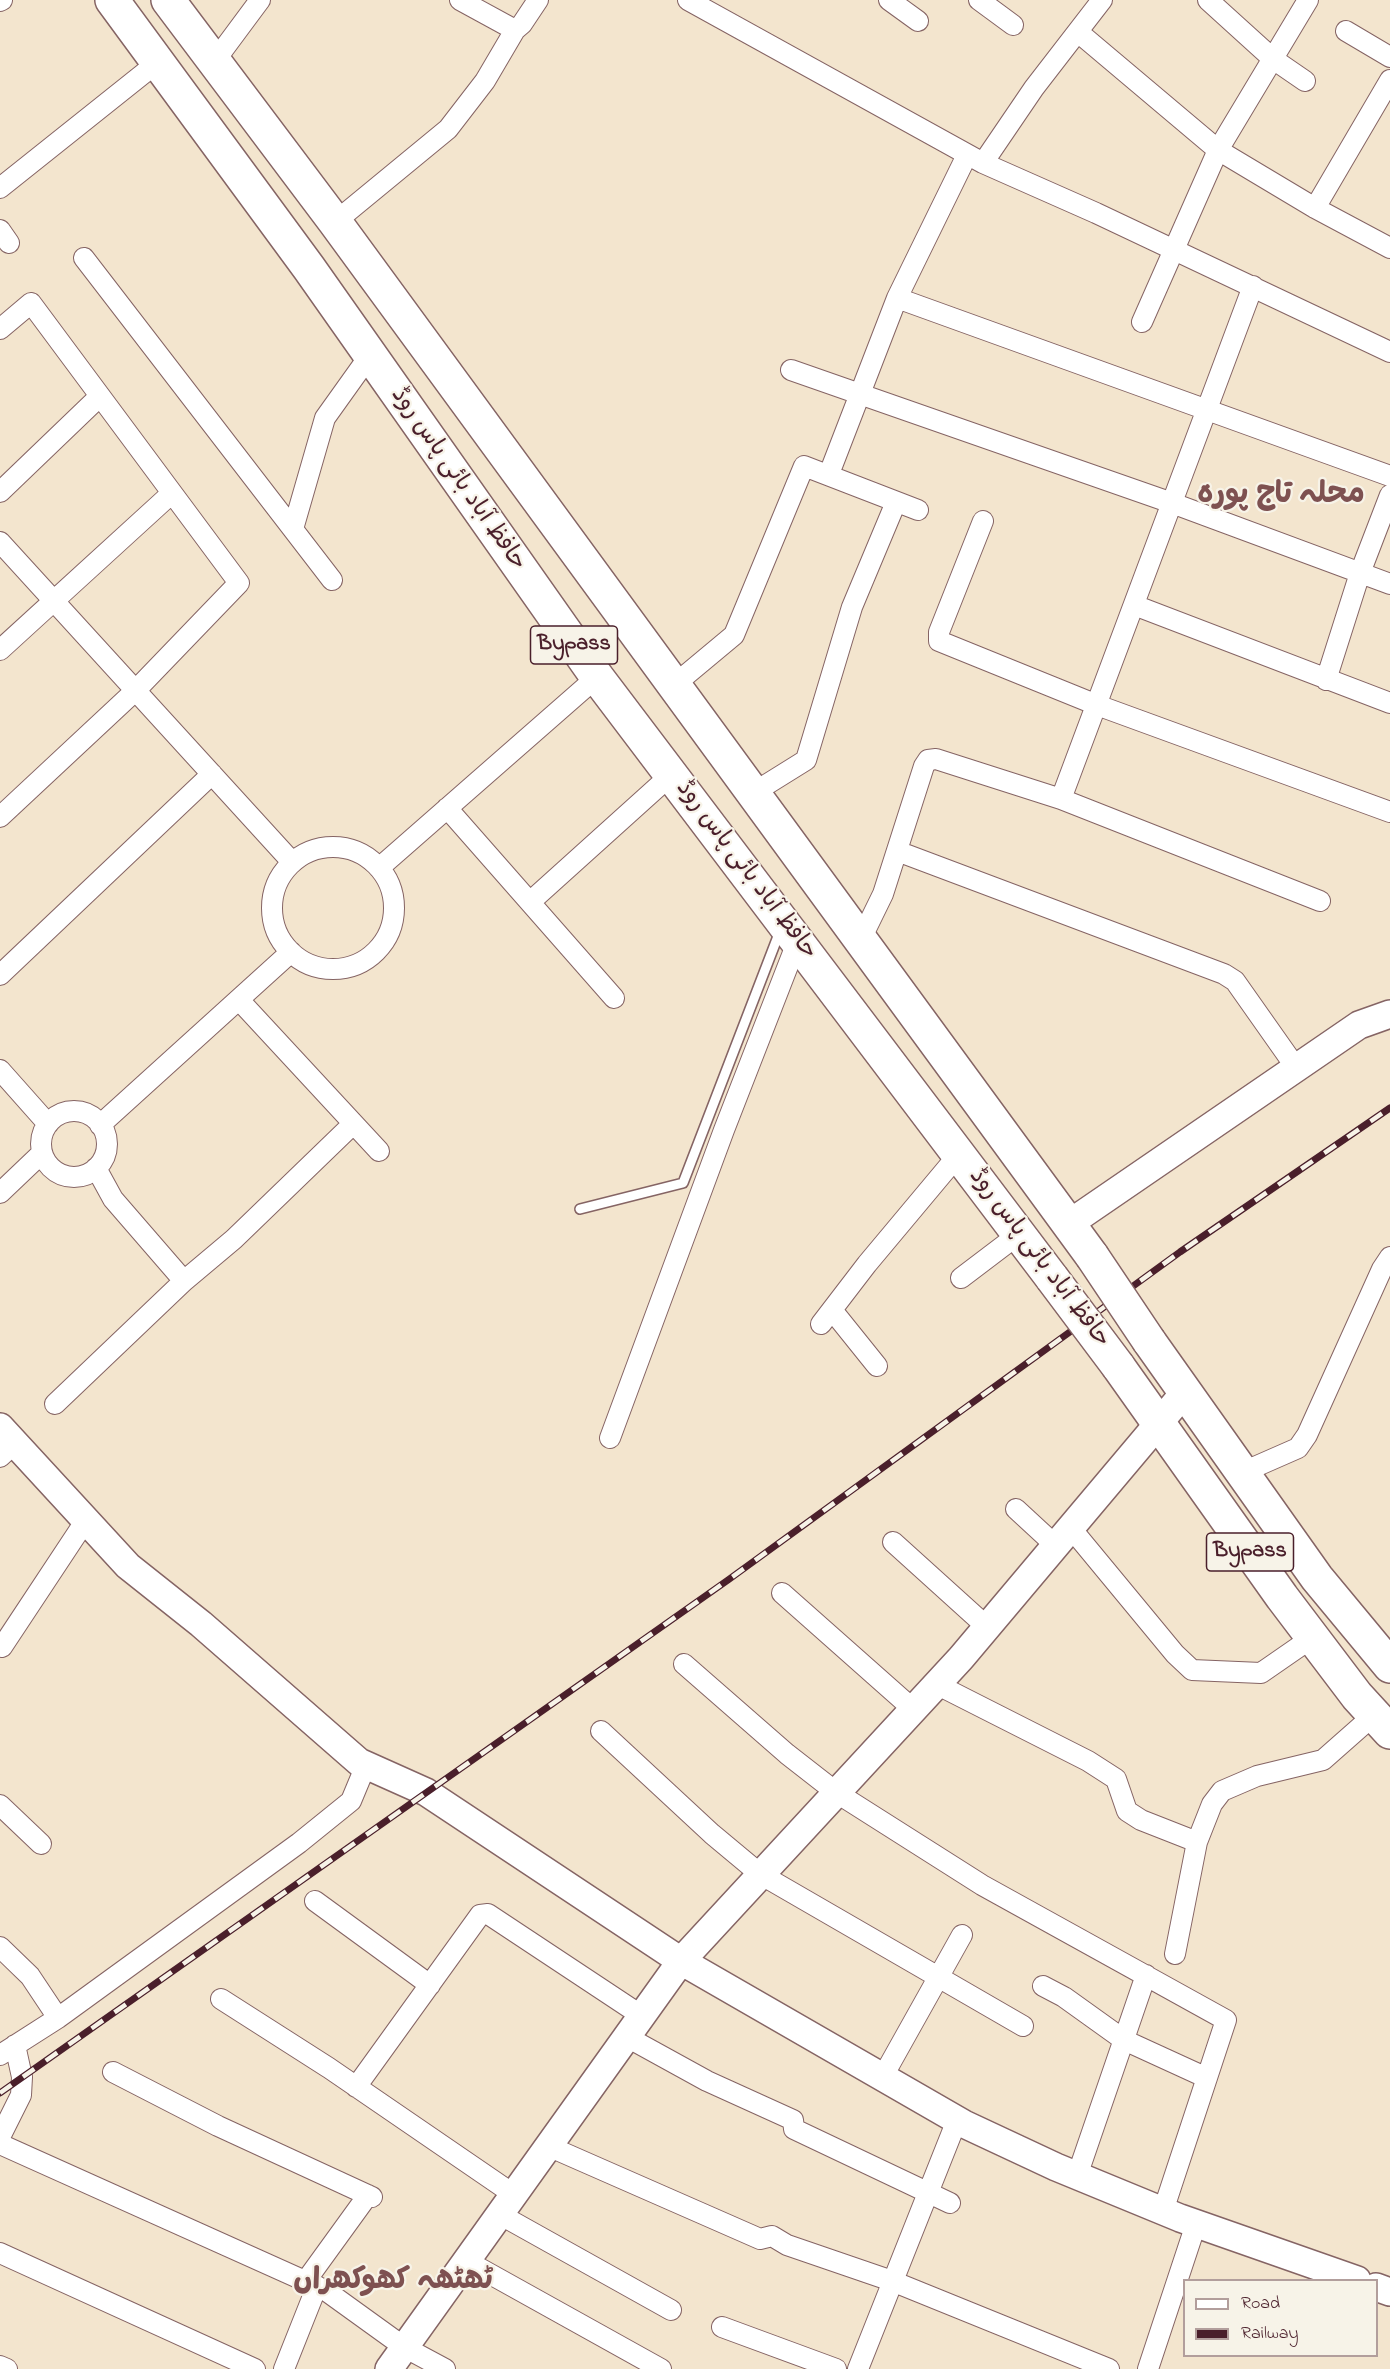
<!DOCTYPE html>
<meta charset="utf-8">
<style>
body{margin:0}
#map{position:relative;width:1390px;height:2369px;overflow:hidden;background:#f3e5ce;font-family:"Indie Flower",sans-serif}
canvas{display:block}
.legend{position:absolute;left:1183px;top:2279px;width:195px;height:78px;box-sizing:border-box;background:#f7f3e8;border:2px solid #b29e9c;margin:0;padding:8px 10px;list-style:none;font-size:18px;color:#4a1f2b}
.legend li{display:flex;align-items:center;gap:12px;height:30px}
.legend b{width:30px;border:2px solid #b29e9c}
</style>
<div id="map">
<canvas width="1390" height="2369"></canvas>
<ul class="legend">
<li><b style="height:8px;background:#fff"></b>Road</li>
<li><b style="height:8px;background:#4a1f2b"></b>Railway</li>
</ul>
</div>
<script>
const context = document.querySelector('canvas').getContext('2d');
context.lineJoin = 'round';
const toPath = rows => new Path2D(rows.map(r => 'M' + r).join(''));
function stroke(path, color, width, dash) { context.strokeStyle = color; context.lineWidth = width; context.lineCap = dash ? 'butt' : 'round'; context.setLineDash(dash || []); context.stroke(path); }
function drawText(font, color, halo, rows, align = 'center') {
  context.font = font + ' "Indie Flower","Playpen Sans Arabic",sans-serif'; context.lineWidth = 4.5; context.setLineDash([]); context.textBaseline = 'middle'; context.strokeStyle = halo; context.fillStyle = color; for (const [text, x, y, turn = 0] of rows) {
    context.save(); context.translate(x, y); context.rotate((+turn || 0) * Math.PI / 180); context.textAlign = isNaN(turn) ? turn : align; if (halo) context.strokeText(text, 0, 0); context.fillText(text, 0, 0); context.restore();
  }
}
const lane = toPath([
 [580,1209,683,1183,780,931]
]);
const street = toPath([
 [460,0,515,30,522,24,538,0],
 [688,0,983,163,1096,213,1390,352],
 [889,0,918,21],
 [979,0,1013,25],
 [1208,0,1273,59,1305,81],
 [0,1,2,0],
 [1346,31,1390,57],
 [1078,32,1218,150,1315,208,1390,248],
 [214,62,260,0],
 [983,163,1034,88,1102,0],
 [0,188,158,62],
 [1315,208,1390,80],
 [335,222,448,129,485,81,515,30],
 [0,230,9,243],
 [84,258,332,580],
 [897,298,1390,476],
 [1142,322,1218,150,1308,0],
 [0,329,31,303,239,583,135,691,0,817],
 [791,370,1172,503,1390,584],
 [829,474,897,298,967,155],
 [0,492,100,396],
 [983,521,939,632,939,641,1097,705,1390,812],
 [293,529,325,418,370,355],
 [0,542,292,862],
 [1134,605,1390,703],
 [0,650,172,493],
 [1326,680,1360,573,1390,495],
 [674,685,734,635,804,466,918,510],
 [753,793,806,760,852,607,896,502],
 [1061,799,1253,286],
 [447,808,614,998],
 '272 908a61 61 0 1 1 122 0a61 61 0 1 1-122 0Z',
 [897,851,1224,974,1235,981,1297,1069],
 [379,868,597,677],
 [530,902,672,774],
 [861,939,883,894,924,766,928,760,936,759,1061,799,1320,901],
 [0,975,212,774],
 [240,1001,379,1151],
 [0,1070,48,1124],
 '41 1144a33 33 0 1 1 66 0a33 33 0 1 1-66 0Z',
 [100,1125,291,952],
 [96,1168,113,1199,184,1281],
 [0,1193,42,1153],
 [961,1278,1019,1234],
 [832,1310,877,1366],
 [821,1324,867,1264,959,1154],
 [55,1404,184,1281,234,1239,353,1124],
 [610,1438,724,1130,798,940],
 [0,1457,15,1443],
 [1241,1473,1298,1448,1307,1435,1382,1269,1390,1257],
 [1016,1509,1055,1545],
 [1070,1527,1175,1654,1192,1670,1261,1673,1313,1637],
 [893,1542,987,1627],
 [782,1593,914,1710],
 [2,1647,86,1520],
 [684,1664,787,1754,837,1793,982,1885,1226,2020,1163,2211],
 [936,1684,1088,1761,1116,1779,1127,1811,1141,1820,1197,1842],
 [601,1731,712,1834,760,1874,1023,2026],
 [0,1805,41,1844],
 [315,1901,430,1985],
 [0,1947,30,1976,58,2018],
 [1175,1954,1197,1842,1212,1804,1222,1791,1257,1776,1323,1760,1374,1715],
 [1043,1986,1064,1997,1124,2040,1207,2078],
 [221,1999,329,2068,513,2194],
 [627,2037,707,2081,793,2120,794,2129,950,2203],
 [0,2055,58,2018,299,1843,351,1801,366,1765],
 [113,2072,218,2126,372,2197],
 [882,2078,962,1935],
 [356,2087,480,1915,488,1914,642,2016],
 [0,2137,21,2095,22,2077,15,2045],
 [0,2144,325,2290,404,2347,445,2369],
 [548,2146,760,2239,772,2236,787,2245,892,2281,1109,2369],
 [1077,2176,1146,1975],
 [499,2214,671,2310],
 [0,2253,255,2369],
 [465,2260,661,2369],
 [305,2282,368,2195],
 [722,2327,836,2369],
 [0,2366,7,2369],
 [284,2369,317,2286],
 [858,2369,957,2120],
 [1148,2369,1196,2224]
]);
const secondary = toPath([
 [1070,1223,1359,1025,1390,1014],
 [0,1427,128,1566,201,1624,359,1762,426,1792,681,1961,964,2124,1056,2167,1180,2218,1357,2280],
 [1376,2287,1390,2292],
 [389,2369,681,1961,961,1658,1185,1392]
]);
const highway = toPath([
 [112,0,309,268,597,677,1052,1278],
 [168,0,335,222,1092,1256],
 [1149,1341,1317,1578,1390,1666],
 [1118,1366,1282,1597,1357,1696,1390,1732]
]);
const rail = toPath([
 [0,2093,728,1580,1180,1252,1390,1108]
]);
const highwayBridge = toPath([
 [1092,1256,1149,1341],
 [1052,1278,1118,1366]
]);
const shields = [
 [574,645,87],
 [1250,1552,87]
];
const shieldNames = [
 ["Bypass",574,645],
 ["Bypass",1250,1552]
];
const streetNames = [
 ["حافظ آباد بائی پاس روڈ",457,480,55],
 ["حافظ آباد بائی پاس روڈ",745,871,53],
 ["حافظ آباد بائی پاس روڈ",1038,1259,53]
];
const districtNames = [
 ["محلہ تاج پورہ",1281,497],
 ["ٹھٹھہ کھوکھراں",393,2283]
];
stroke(lane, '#856464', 12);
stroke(street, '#856464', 22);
stroke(secondary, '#856464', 30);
stroke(highway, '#856464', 36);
stroke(lane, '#fff', 9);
stroke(street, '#fff', 20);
stroke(secondary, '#fff', 27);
stroke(highway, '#fff', 33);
stroke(rail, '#4a1f2b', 7);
stroke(rail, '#f7f3e8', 4.5, [14]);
stroke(highwayBridge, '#856464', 36, []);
stroke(highwayBridge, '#fff', 33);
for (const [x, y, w] of shields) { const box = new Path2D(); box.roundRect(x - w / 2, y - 19, w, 38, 4.5); context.fillStyle = '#f7f3e8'; context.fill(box); stroke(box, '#4a1f2b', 1.5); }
drawText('bold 22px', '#4a1f2b', null, shieldNames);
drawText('24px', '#4a1f2b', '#f7f3e8', streetNames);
drawText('bold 30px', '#7e5151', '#f7f3e8', districtNames);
</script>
